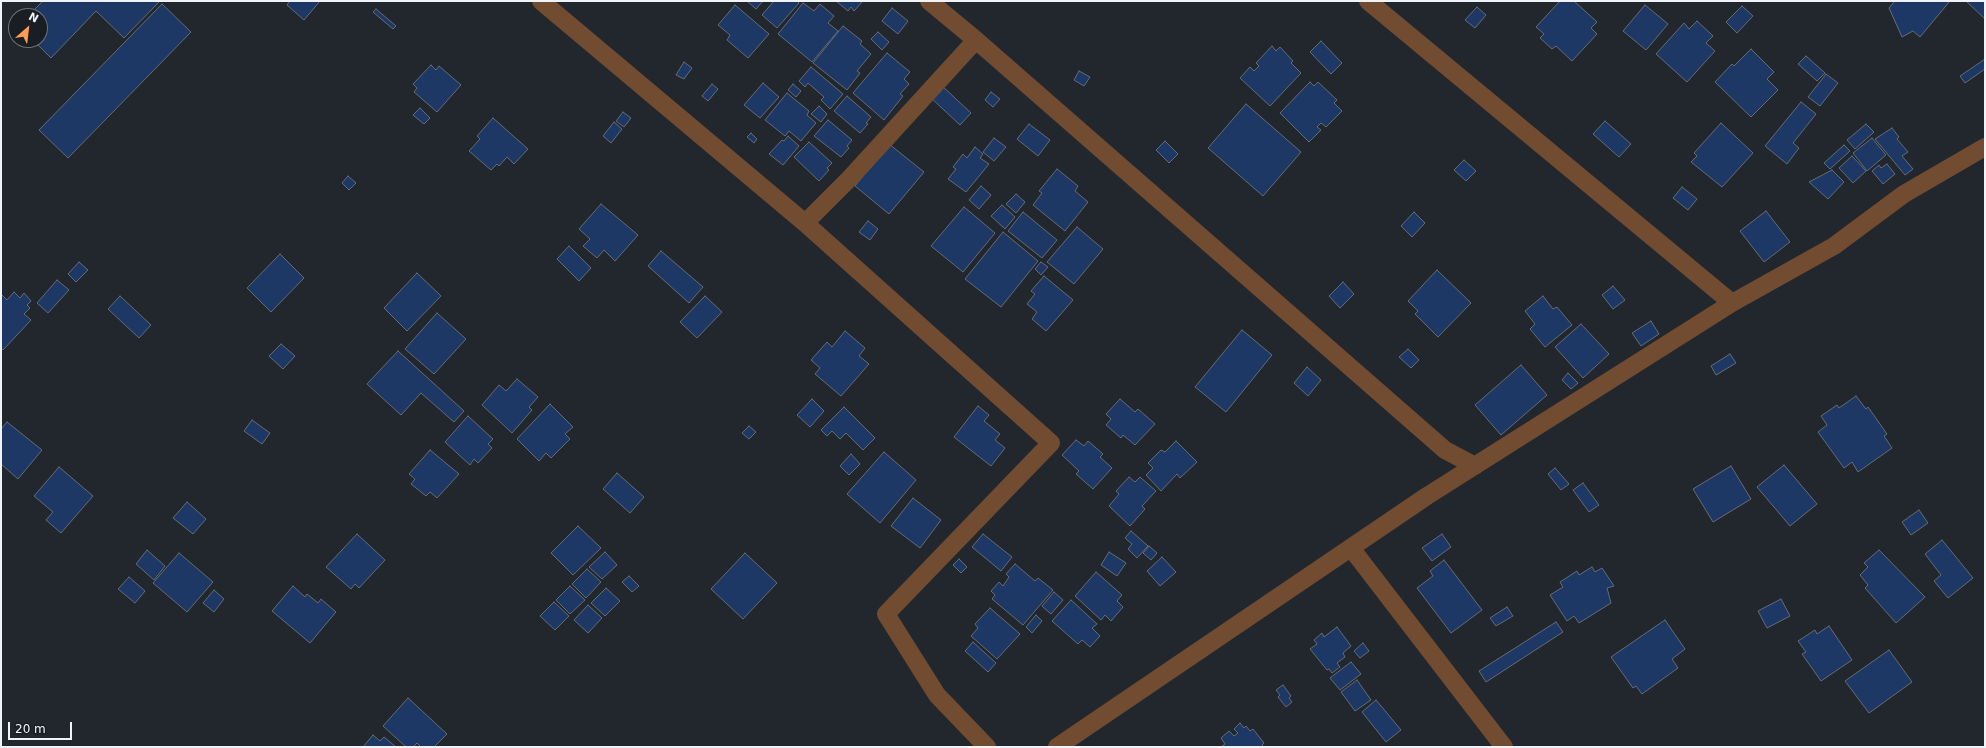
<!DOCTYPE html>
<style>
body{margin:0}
#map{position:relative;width:1986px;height:748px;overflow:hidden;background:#22272e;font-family:"DejaVu Sans",sans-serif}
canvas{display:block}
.frame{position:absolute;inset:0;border:2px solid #f0f3f8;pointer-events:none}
.north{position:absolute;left:8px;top:8px;width:40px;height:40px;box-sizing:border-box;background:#191d24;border:1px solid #6f7379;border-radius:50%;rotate:28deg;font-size:11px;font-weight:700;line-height:16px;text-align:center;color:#f0f3f8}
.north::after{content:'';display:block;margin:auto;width:14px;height:18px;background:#fd9c56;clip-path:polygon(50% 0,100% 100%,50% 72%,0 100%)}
.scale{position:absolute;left:8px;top:722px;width:64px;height:18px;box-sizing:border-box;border:2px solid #f0f3f8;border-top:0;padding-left:5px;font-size:12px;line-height:14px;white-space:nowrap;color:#f0f3f8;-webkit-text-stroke:3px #191d24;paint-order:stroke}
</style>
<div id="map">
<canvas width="1986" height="748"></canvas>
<div class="frame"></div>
<div class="north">N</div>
<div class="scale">20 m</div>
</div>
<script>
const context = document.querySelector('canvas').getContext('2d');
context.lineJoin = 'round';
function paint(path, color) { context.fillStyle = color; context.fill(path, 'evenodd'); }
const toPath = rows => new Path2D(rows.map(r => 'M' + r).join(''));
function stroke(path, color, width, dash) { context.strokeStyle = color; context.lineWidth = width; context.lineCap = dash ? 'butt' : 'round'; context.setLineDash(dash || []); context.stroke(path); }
const building = toPath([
 [43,1,158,1,159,2,124,38,96,11,51,58,33,40,40,40,40,16,28,16,43,1],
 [290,1,320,1,304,20,287,5,290,1],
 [747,1,763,1,756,9,747,1],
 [774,1,797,1,799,3,777,28,762,15,774,1],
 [836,1,863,1,854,11,851,7,848,11,836,1],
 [1560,1,1574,1,1597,22,1591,28,1597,34,1572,61,1556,46,1552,49,1540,38,1544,34,1536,27,1560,1],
 [1895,1,1950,1,1920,37,1913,31,1902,37,1889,8,1895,1],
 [1966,1,1985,1,1985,19,1966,1],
 [803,3,814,11,820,4,834,16,828,23,838,31,812,62,778,34,803,3],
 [162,4,191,32,68,158,39,130,162,4],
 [735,5,769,34,748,58,727,40,730,35,718,25,735,5],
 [1645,5,1668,24,1646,50,1623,31,1645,5],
 [1742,6,1753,16,1737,33,1726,22,1742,6],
 [1477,7,1486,15,1475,28,1465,20,1477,7],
 [892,8,908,21,898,34,882,21,892,8],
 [376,9,396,26,393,29,373,12,376,9],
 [1697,21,1713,36,1706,43,1715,51,1687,82,1656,54,1684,23,1689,29,1697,21],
 [843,26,862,41,860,44,871,54,857,71,860,73,847,90,813,63,843,26],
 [878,32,889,42,882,50,871,39,878,32],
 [1321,41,1342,63,1331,74,1310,52,1321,41],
 [1272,46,1276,51,1280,47,1293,61,1291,63,1301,73,1270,106,1240,78,1250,67,1254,71,1259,66,1256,63,1272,46],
 [1751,49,1774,72,1767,79,1778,90,1751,117,1715,82,1732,64,1734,66,1751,49],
 [887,53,910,72,904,79,909,84,900,94,903,96,884,120,853,93,887,53],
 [1806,56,1825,73,1817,81,1798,64,1806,56],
 [1985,59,1985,69,1965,83,1960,76,1985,59],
 [684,62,692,68,684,79,676,75,684,62],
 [431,65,436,70,439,66,461,85,437,112,414,92,417,88,413,84,431,65],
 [811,67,843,94,830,109,821,100,824,97,808,83,805,87,799,81,811,67],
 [1079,71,1090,77,1084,86,1074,80,1079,71],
 [1826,74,1838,83,1820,106,1808,97,1826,74],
 [1310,82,1314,86,1318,82,1337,100,1334,103,1342,111,1326,127,1321,123,1317,127,1321,130,1309,142,1280,113,1310,82],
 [763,83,779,97,760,118,744,105,763,83],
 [712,84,718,89,708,101,702,96,712,84],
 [793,84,801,91,796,97,788,90,793,84],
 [940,84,971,113,960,125,929,96,940,84],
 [991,92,1000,99,993,107,985,100,991,92],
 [787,93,809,111,807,115,816,123,801,141,789,131,785,136,765,120,787,93],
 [847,96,871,117,866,123,868,124,860,133,834,111,847,96],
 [1801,102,1816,114,1793,143,1799,148,1787,164,1765,146,1801,102],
 [1246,104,1301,152,1263,196,1208,148,1246,104],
 [819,106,827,114,821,122,811,114,819,106],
 [420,108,430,118,424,124,413,115,420,108],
 [623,112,631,118,624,127,616,121,623,112],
 [493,118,528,149,514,164,507,157,499,166,497,164,491,170,469,151,480,139,477,136,493,118],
 [828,120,852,140,847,146,849,148,841,157,814,136,828,120],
 [1605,121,1631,144,1619,157,1593,134,1605,121],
 [614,122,622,129,611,143,603,136,614,122],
 [1721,123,1753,153,1722,187,1691,162,1697,156,1694,153,1721,123],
 [1029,124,1050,140,1038,156,1017,139,1029,124],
 [1866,124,1874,132,1855,149,1847,140,1866,124],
 [1892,128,1899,137,1897,139,1908,152,1902,156,1913,169,1905,175,1875,139,1892,128],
 [751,133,757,139,754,143,747,137,751,133],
 [788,136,799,146,783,165,769,154,782,140,784,141,788,136],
 [994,138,1006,147,994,161,983,152,994,138],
 [1872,138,1886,155,1867,171,1853,153,1872,138],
 [1165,141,1178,154,1169,163,1156,150,1165,141],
 [809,142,832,163,827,168,829,170,819,181,794,157,809,142],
 [889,144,924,172,889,214,855,186,889,144],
 [1844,145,1850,151,1830,169,1824,163,1844,145],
 [975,147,983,154,980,158,989,164,966,192,948,179,956,169,953,167,963,154,967,158,975,147],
 [1852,156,1866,171,1853,183,1839,168,1852,156],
 [1464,160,1476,171,1466,181,1454,170,1464,160],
 [1887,164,1895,174,1883,184,1872,171,1879,165,1881,168,1887,164],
 [1057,169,1078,186,1075,191,1088,202,1065,231,1033,205,1042,193,1039,191,1057,169],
 [1832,170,1844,182,1828,199,1809,182,1832,170],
 [348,176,356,183,349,190,342,183,348,176],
 [981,186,991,195,979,209,969,200,981,186],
 [1682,187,1697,199,1688,210,1673,198,1682,187],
 [1016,194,1025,202,1016,213,1006,204,1016,194],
 [601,204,638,235,615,261,604,250,597,258,583,246,590,239,579,229,601,204],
 [1002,205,1015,217,1005,229,991,216,1002,205],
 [964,207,995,233,963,272,931,246,964,207],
 [1766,211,1790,242,1764,262,1740,231,1766,211],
 [1023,212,1057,240,1042,258,1008,231,1023,212],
 [1414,212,1425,223,1412,237,1401,226,1414,212],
 [868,221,878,229,870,240,859,232,868,221],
 [1077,227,1103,249,1074,284,1047,262,1077,227],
 [1003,232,1038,261,1001,307,965,279,1003,232],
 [569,246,591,268,579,281,557,259,569,246],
 [661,251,703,287,689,303,648,266,661,251],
 [280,254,304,278,271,312,247,288,280,254],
 [79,262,88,270,76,282,68,274,79,262],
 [1041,262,1048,267,1041,275,1035,269,1041,262],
 [1437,270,1471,303,1438,337,1415,314,1418,311,1408,301,1437,270],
 [417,273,441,296,407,331,384,308,417,273],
 [1044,276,1073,300,1046,331,1032,319,1037,312,1027,304,1035,294,1031,291,1044,276],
 [57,280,69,290,48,313,37,303,57,280],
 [1343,282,1354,294,1340,308,1329,296,1343,282],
 [1613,286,1625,300,1613,309,1602,295,1613,286],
 [14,292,20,298,24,293,31,301,27,305,30,308,24,314,31,320,3,350,1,348,1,294,7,300,14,292],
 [120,296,151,325,139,338,108,309,120,296],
 [705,296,722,312,697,338,680,322,705,296],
 [1543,296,1553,309,1557,307,1572,325,1545,347,1530,329,1535,324,1525,311,1543,296],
 [437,313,466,339,434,374,405,349,437,313],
 [1651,321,1659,334,1641,346,1632,333,1651,321],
 [1581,324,1609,354,1583,378,1555,347,1581,324],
 [1242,330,1272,355,1226,412,1195,387,1242,330],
 [845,331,865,348,859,356,869,364,841,396,815,374,820,368,811,360,827,342,832,347,845,331],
 [281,344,295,356,283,369,269,356,281,344],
 [1408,349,1419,360,1411,368,1399,357,1408,349],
 [398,351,464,411,454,422,421,393,401,415,367,384,398,351],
 [1730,354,1736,363,1716,375,1711,366,1730,354],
 [1521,365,1547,395,1501,435,1475,405,1521,365],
 [1307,367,1321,380,1308,396,1294,383,1307,367],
 [1568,373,1578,383,1571,389,1562,380,1568,373],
 [517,379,538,397,529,407,532,410,512,433,482,405,499,385,506,391,517,379],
 [1856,396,1866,409,1868,407,1887,434,1884,436,1892,448,1858,472,1852,462,1844,468,1818,432,1827,425,1821,416,1837,405,1839,408,1856,396],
 [812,399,824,411,810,427,797,415,812,399],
 [1120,399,1135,412,1138,409,1155,424,1135,445,1123,435,1121,438,1106,425,1111,419,1106,414,1120,399],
 [550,404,573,427,565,434,570,439,551,458,546,453,539,461,517,439,550,404],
 [978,406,989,415,984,421,1000,434,995,440,1005,448,991,466,954,437,978,406],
 [844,407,875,438,863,450,846,433,840,439,832,431,827,436,821,430,844,407],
 [468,416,493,439,488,444,492,448,478,463,474,459,470,465,445,442,468,416],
 [252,420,270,433,262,444,244,431,252,420],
 [7,422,42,450,18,479,1,464,1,429,7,422],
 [749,426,756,432,749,439,742,433,749,426],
 [1076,440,1084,446,1088,441,1103,454,1100,457,1112,468,1093,489,1076,474,1079,471,1062,455,1076,440],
 [1176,441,1197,462,1180,478,1177,474,1161,491,1146,475,1153,468,1148,463,1161,450,1165,452,1176,441],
 [430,450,459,474,437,498,430,492,426,496,411,484,415,479,409,474,430,450],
 [884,452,916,480,880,523,847,494,884,452],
 [851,454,860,464,849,475,840,466,851,454],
 [1784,465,1817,504,1790,526,1757,487,1784,465],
 [1731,466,1751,499,1713,522,1693,489,1731,466],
 [59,467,93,496,61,533,46,520,53,512,34,496,59,467],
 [1555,468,1569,484,1561,490,1548,474,1555,468],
 [617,473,644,497,630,513,603,489,617,473],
 [1129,477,1135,482,1140,477,1156,491,1142,506,1145,509,1130,526,1109,506,1119,494,1116,491,1129,477],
 [1583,483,1599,505,1589,512,1573,490,1583,483],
 [913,498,941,520,920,548,891,526,913,498],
 [187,502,206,519,193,534,173,518,187,502],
 [1919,510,1928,523,1911,535,1902,522,1919,510],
 [578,526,601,548,573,575,551,553,578,526],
 [1131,531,1148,546,1137,558,1128,549,1132,544,1125,538,1131,531],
 [357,534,385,560,359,588,355,584,351,589,326,567,357,534],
 [983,534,1012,557,1001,571,972,547,983,534],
 [1442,534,1451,547,1432,561,1422,548,1442,534],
 [1942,540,1973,578,1948,598,1934,581,1941,575,1925,554,1942,540],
 [1149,546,1157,553,1151,560,1143,553,1149,546],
 [147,550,165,566,154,580,136,564,147,550],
 [1879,550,1925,597,1896,623,1865,588,1868,585,1860,575,1868,567,1864,563,1879,550],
 [605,552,617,565,602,579,589,567,605,552],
 [1109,552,1126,563,1117,576,1101,565,1109,552],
 [179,553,213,582,187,612,153,583,179,553],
 [745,553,777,583,743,619,711,589,745,553],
 [1162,557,1176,572,1160,586,1147,571,1162,557],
 [959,559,967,567,961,573,953,565,959,559],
 [1444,560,1482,610,1451,633,1417,588,1433,576,1430,571,1444,560],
 [1015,564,1035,581,1038,578,1053,590,1023,625,992,599,995,595,991,591,999,582,1003,586,1009,577,1006,574,1015,564],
 [1592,567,1595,572,1602,568,1614,586,1607,588,1611,603,1579,623,1574,616,1567,621,1550,595,1563,587,1560,582,1577,571,1579,575,1592,567],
 [587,569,601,582,586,598,572,584,587,569],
 [1096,572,1122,595,1117,601,1123,607,1111,621,1105,615,1101,620,1075,596,1096,572],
 [629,576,639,586,632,592,622,582,629,576],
 [129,577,145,591,135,603,118,589,129,577],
 [293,586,305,597,307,594,318,603,321,599,336,612,310,643,272,611,293,586],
 [570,586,585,600,570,614,556,600,570,586],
 [606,588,620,601,605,616,591,603,606,588],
 [214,590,224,599,214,612,203,603,214,590],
 [1054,592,1063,600,1051,614,1042,606,1054,592],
 [1781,599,1790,616,1767,628,1758,611,1781,599],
 [1071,600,1097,624,1092,628,1100,636,1090,647,1082,640,1078,644,1052,621,1071,600],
 [554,602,569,616,555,630,540,616,554,602],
 [588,605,602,618,588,633,574,620,588,605],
 [1507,607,1513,616,1496,626,1490,618,1507,607],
 [990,608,1020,634,997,659,971,636,978,628,975,624,990,608],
 [1036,615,1042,621,1032,633,1026,627,1036,615],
 [1665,620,1685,649,1672,659,1678,668,1642,694,1636,686,1633,688,1611,657,1665,620],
 [1556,622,1563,632,1486,682,1479,671,1556,622],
 [1829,626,1852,660,1821,681,1802,654,1806,652,1798,641,1815,630,1817,634,1829,626],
 [1337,627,1351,646,1343,653,1345,657,1337,663,1340,667,1332,673,1329,669,1327,670,1310,649,1317,644,1314,640,1322,633,1324,637,1337,627],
 [973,642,996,663,988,672,965,651,973,642],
 [1363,643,1369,651,1360,658,1354,651,1363,643],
 [1889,650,1912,682,1869,713,1845,681,1889,650],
 [1351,662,1361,674,1340,690,1330,678,1351,662],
 [1357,680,1371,700,1355,711,1341,692,1357,680],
 [1283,685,1291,696,1289,698,1292,702,1286,707,1278,697,1280,695,1276,690,1283,685],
 [408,698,447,734,434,747,421,747,417,743,413,747,406,747,383,726,408,698],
 [1376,700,1401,730,1386,742,1362,712,1376,700],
 [1240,723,1244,728,1246,726,1250,731,1253,729,1264,743,1262,745,1264,747,1221,747,1225,744,1221,738,1229,731,1234,736,1238,733,1234,729,1240,723],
 [373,735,380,741,384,737,396,747,363,747,373,735]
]);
const street = toPath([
 [541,1,805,223,1051,443,886,614,937,695,987,747],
 [929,1,976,40,1445,450,1475,466],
 [1368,1,1732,303],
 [805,223,850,178,976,40],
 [1351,548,1504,747],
 [1057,747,1427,496,1732,303,1834,246,1904,194,1985,147]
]);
paint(building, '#1d3865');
stroke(building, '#666c74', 1);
stroke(street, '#724c31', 18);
</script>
